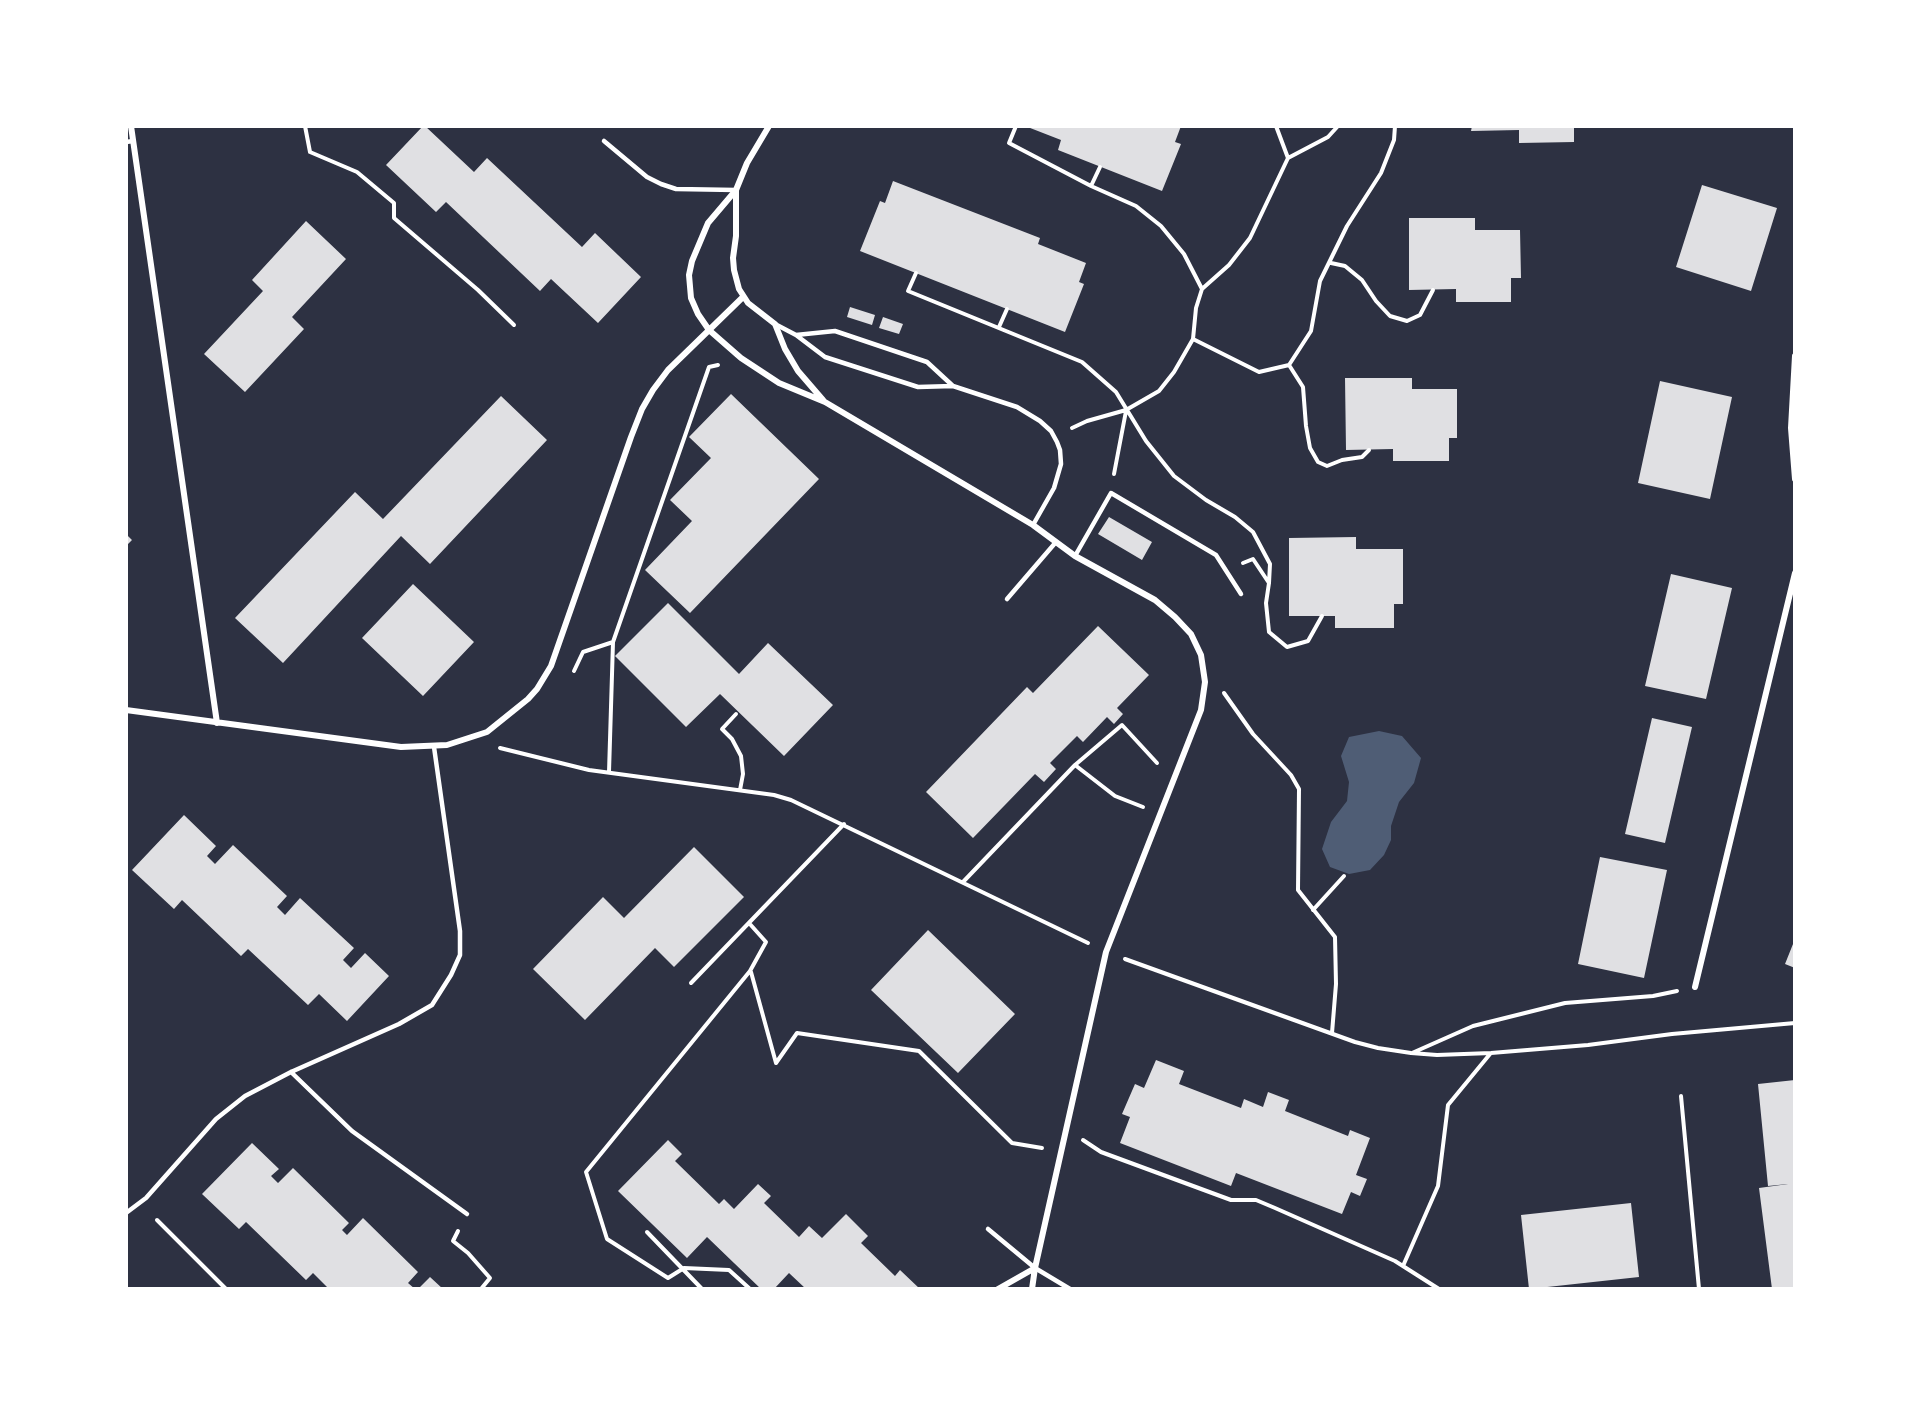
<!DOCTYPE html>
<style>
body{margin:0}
#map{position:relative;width:1921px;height:1415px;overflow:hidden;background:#2d3142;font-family:Manrope,sans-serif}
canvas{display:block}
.frame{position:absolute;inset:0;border:128px solid #fff;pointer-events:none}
</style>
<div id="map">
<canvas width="1921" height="1415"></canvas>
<div class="frame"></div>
</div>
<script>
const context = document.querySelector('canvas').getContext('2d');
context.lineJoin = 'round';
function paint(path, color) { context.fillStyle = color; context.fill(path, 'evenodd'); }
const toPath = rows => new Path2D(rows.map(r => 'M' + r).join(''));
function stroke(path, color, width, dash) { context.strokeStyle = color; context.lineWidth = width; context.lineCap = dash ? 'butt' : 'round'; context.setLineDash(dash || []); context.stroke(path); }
const water = toPath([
 [1379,731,1402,736,1421,758,1414,783,1399,802,1391,826,1391,840,1384,855,1370,870,1349,874,1330,867,1322,849,1331,822,1347,801,1349,782,1341,756,1349,737]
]);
const building = toPath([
 [423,126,425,126,474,172,487,158,582,247,595,233,641,277,598,323,551,279,540,291,446,202,436,212,386,165],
 [1025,126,1181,126,1175,142,1181,144,1162,191,1058,150,1061,140],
 [1472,126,1574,126,1574,142,1519,143,1519,130,1471,131],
 [893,181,1040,238,1038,244,1086,263,1079,282,1084,284,1065,332,860,251,880,201,885,203],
 [1702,185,1777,208,1751,291,1676,267],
 [1409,218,1475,218,1475,230,1520,230,1521,278,1511,278,1511,302,1456,302,1456,289,1409,290],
 [306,221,346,259,292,317,304,329,245,392,204,354,263,291,252,280],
 [850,307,875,315,872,325,847,317],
 [883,317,903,324,899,334,879,328],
 [1345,378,1412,378,1412,389,1457,389,1457,438,1449,438,1449,461,1393,461,1393,449,1346,450],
 [1660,381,1732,397,1710,499,1638,483],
 [731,394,819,479,690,613,645,570,692,521,670,500,711,458,689,437],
 [501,396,547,440,430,564,401,536,283,663,235,618,355,492,383,519],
 [1109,517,1152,542,1142,560,1098,534],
 [126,534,132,540,126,546],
 [1356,537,1356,549,1403,549,1403,604,1394,604,1394,628,1335,628,1335,616,1289,616,1289,538],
 [1671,574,1732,588,1706,699,1645,686],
 [413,584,474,642,423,696,362,638],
 [668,603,739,674,768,643,833,705,784,756,720,694,686,727,615,656],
 [1098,626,1149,675,1117,708,1123,714,1114,724,1107,717,1083,742,1077,736,1050,763,1056,769,1044,782,1035,774,973,838,926,792,1027,687,1033,693],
 [1652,718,1692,727,1665,843,1625,834],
 [184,815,216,846,207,856,215,864,233,845,287,896,277,907,285,915,300,898,354,948,343,960,351,968,365,953,389,976,347,1021,319,994,308,1005,248,949,241,956,182,900,174,909,132,870],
 [694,847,744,897,674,967,655,948,585,1020,533,969,603,897,624,918],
 [1600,857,1667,870,1644,978,1578,964],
 [928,930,1015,1014,958,1073,871,990],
 [1795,939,1795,968,1785,964],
 [1156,1060,1184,1071,1179,1084,1241,1108,1244,1099,1263,1107,1268,1092,1289,1100,1285,1111,1348,1136,1350,1130,1370,1138,1356,1175,1367,1179,1360,1196,1351,1192,1342,1214,1236,1173,1231,1186,1120,1143,1130,1117,1122,1114,1135,1084,1144,1088],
 [1795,1080,1795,1289,1772,1289,1759,1188,1788,1184,1768,1186,1758,1084],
 [668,1140,682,1154,675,1161,719,1204,724,1199,734,1209,758,1184,771,1196,764,1203,799,1237,809,1226,822,1238,846,1214,868,1236,861,1243,895,1276,900,1270,920,1289,806,1289,789,1273,774,1289,761,1289,707,1237,687,1258,618,1191],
 [252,1143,279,1169,271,1176,278,1183,293,1168,349,1223,342,1230,347,1235,363,1218,418,1272,408,1283,415,1289,329,1289,313,1273,306,1280,246,1222,239,1229,202,1194],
 [1631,1203,1639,1277,1529,1289,1521,1215],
 [430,1277,443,1289,418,1289]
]);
const path = toPath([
 [305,126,310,152,357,172,394,203,394,218,478,290,514,325],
 [1016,126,1009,143,1091,186,1136,206,1161,226,1184,254,1202,289],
 [1276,126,1288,158],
 [1091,186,1100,167],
 [1331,263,1345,266,1362,280,1376,301,1390,316,1407,321,1420,315,1433,290],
 [916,273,908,291,1082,362,1116,392,1146,441,1174,476,1206,500,1235,517,1253,532,1270,564,1269,583,1266,603,1269,632,1287,647,1308,641,1322,616],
 [999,327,1007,309],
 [1193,339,1196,308,1202,289,1229,265,1250,238,1288,158,1328,137,1338,126],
 [1289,365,1303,387,1306,426,1310,448,1318,462,1327,466,1342,460,1362,457,1369,450],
 [1072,428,1087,421,1126,410,1159,391,1174,372,1193,339,1259,372,1289,365,1311,331,1320,281,1347,226,1381,173,1394,140,1395,126],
 [1114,474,1126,411],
 [1243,563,1253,559,1269,583],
 [574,671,583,652,613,642],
 [1224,693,1253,734,1291,775,1299,789,1298,890,1335,937,1336,984,1332,1033],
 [736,714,722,729,732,739,741,756,743,774,740,790],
 [500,748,589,770,774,795,791,800,1088,943],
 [1075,765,1115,796,1143,807],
 [609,772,613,642,709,367,718,365],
 [963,882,1075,765,1122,725,1157,763],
 [1313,910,1344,876],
 [749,923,766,942,750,971,586,1172,607,1239,668,1278,684,1268,729,1270,750,1289],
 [1125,959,1355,1042,1378,1048,1411,1053,1437,1055,1491,1053,1588,1045,1672,1034,1795,1023],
 [751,972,776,1063,797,1033,919,1051,1012,1143,1042,1148],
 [691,983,844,824],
 [1412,1053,1473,1026,1565,1003,1653,996,1677,991],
 [1681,1096,1699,1289],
 [1083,1140,1101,1152,1231,1200,1256,1200,1275,1208,1395,1261,1439,1289],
 [157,1220,226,1289],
 [458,1231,453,1241,468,1253,490,1278,481,1289],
 [647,1232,702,1289],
 [1403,1266,1438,1186,1448,1105,1490,1054]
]);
const service = toPath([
 [604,141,647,177,661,184,676,189,736,190],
 [126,142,133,141],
 [775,324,796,335,835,331,927,362,953,386],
 [796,335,825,357,918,387,953,386,1017,407,1040,421,1051,431,1057,442,1060,450,1061,464,1054,488,1033,525],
 [1075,556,1111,493,1216,555,1241,594],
 [1007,599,1056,542],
 [291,1072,352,1131,467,1214],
 [126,1213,146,1198,216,1119,245,1096,291,1072,399,1024,432,1005,451,975,460,955,460,931,434,747],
 [988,1229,1035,1268,1070,1289]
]);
const minor = toPath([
 [131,126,217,723],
 [769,126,747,163,736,190,708,223,692,261,689,275,691,298,698,314,709,330,741,358,779,383,825,402,1033,525,1075,556,1155,600,1175,617,1191,634,1201,655,1205,682,1201,710,1106,952,1035,1268,1032,1289],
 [736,190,736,236,733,258,734,270,739,289,748,303,775,324,785,349,798,371,823,400],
 [1795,356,1791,428,1795,479],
 [126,710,401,747,447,745,487,732,528,699,537,689,551,666,631,437,642,409,653,390,668,370,743,297],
 [1695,987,1795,573],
 [998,1289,1035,1268]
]);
paint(water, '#4f5d75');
paint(building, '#e0e0e3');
stroke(path, '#fff', 4);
stroke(service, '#fff', 4.5);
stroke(minor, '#fff', 6);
</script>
